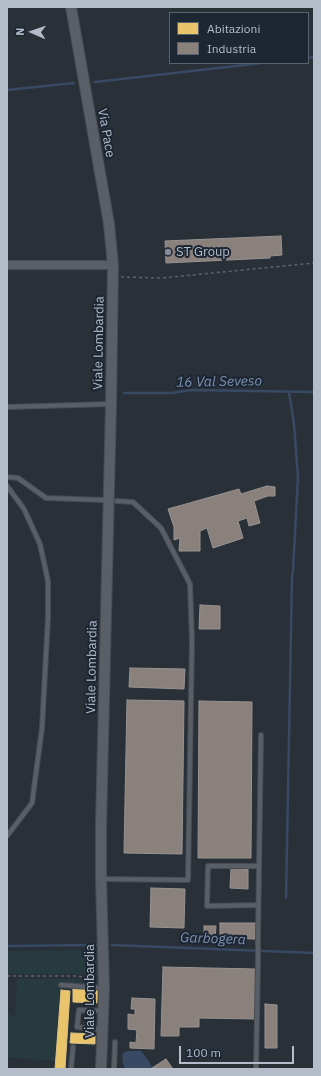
<!DOCTYPE html>
<style>
body{margin:0}
#map{position:relative;width:321px;height:1076px;overflow:hidden;background:#2a3038;font-family:"IBM Plex Sans",sans-serif}
canvas{display:block}
.frame{position:absolute;inset:0;border:8px solid #b4bcc9;pointer-events:none}
.legend{position:absolute;left:169px;top:12px;width:140px;height:52px;box-sizing:border-box;background:#1d2633;border:1px solid #59626f;margin:0;padding:5px 7px;list-style:none;font-size:12px;color:#b4bcc9}
.legend li{display:flex;align-items:center;gap:8px;height:20px}
.legend b{width:20px;border:1px solid #59626f}
.north{position:absolute;left:12px;top:12px;width:40px;height:40px;-webkit-text-stroke:3px #1d2633;paint-order:stroke;rotate:272deg;font-size:11px;font-weight:700;line-height:16px;text-align:center;color:#b4bcc9}
.north::after{content:'';display:block;margin:auto;width:14px;height:18px;background:#b4bcc9;clip-path:polygon(50% 0,100% 100%,50% 72%,0 100%)}
.scale{position:absolute;left:179px;top:1046px;width:115px;height:18px;box-sizing:border-box;border:2px solid #b4bcc9;border-top:0;padding-left:5px;font-size:12px;line-height:14px;white-space:nowrap;color:#b4bcc9;-webkit-text-stroke:3px #1d2633;paint-order:stroke}
</style>
<div id="map">
<canvas width="321" height="1076"></canvas>
<div class="frame"></div>
<ul class="legend">
<li><b style="height:11px;background:#e9c46a"></b>Abitazioni</li>
<li><b style="height:11px;background:#8a817c"></b>Industria</li>
</ul>
<div class="north">N</div>
<div class="scale">100 m</div>
</div>
<script>
const context = document.querySelector('canvas').getContext('2d');
context.lineJoin = 'round';
function paint(path, color) { context.fillStyle = color; context.fill(path, 'evenodd'); }
const toPath = rows => new Path2D(rows.map(r => 'M' + r).join(''));
function stroke(path, color, width, dash) { context.strokeStyle = color; context.lineWidth = width; context.lineCap = dash ? 'butt' : 'round'; context.setLineDash(dash || []); context.stroke(path); }
function drawText(font, color, halo, rows, align = 'center') {
  context.font = font + ' "IBM Plex Sans",sans-serif'; context.lineWidth = 4; context.setLineDash([]); context.textBaseline = 'middle'; context.strokeStyle = halo; context.fillStyle = color; for (const [text, x, y, turn = 0] of rows) {
    context.save(); context.translate(x, y); context.rotate((+turn || 0) * Math.PI / 180); context.textAlign = isNaN(turn) ? turn : align; if (halo) context.strokeText(text, 0, 0); context.fillText(text, 0, 0); context.restore();
  }
}
const green = toPath([
 [98,950,99,976,74,974,7,974,7,951],
 [17,979,76,979,99,980,100,986,60,984,55,1061,7,1057,7,1014,11,1014,15,1019]
]);
const water = toPath([
 [127,1051,141,1051,148,1060,152,1068,150,1069,125,1069,123,1064,122,1054]
]);
const homes = toPath([
 [73,989,98,990,97,1003,73,1002,73,989],
 [61,990,70,991,65,1069,55,1069,61,990],
 [71,1033,95,1034,95,1044,70,1043,71,1033]
]);
const industry = toPath([
 [281,236,282,255,270,256,270,258,166,263,165,241,281,236],
 [267,486,275,487,275,496,268,496,254,501,260,523,249,526,247,518,238,521,243,538,213,548,207,528,200,531,200,551,179,551,180,538,174,540,174,527,168,509,239,489,241,494,267,486],
 [200,605,220,606,220,629,199,629,200,605],
 [130,668,185,669,184,689,129,687,130,668],
 [127,700,184,701,182,854,124,853,127,700],
 [199,701,252,702,251,858,198,858,199,701],
 [231,868,248,869,248,889,230,888,231,868],
 [151,888,185,889,184,928,150,927,151,888],
 [220,923,256,923,255,939,220,938,220,923],
 [204,926,216,926,215,939,204,938,204,926],
 [163,967,256,969,255,1019,199,1018,199,1027,179,1027,179,1036,161,1036,163,967],
 [132,998,155,999,154,1049,130,1048,130,1042,136,1043,137,1030,128,1029,128,1014,135,1015,135,1009,131,1009,132,998],
 [265,1004,277,1005,277,1048,265,1048,265,1004],
 [166,1059,173,1069,150,1069,152,1068,166,1059]
]);
const stream = toPath([
 [308,58,314,57],
 [95,82,262,63],
 [7,90,74,83],
 [124,393,172,393,191,390,314,392],
 [286,898,292,577,293,570,298,477,294,424,289,392],
 [112,945,314,953],
 [7,946,97,945]
]);
const path = toPath([
 [121,277,162,278,314,263],
 [7,976,75,976,95,978]
]);
const service = toPath([
 [7,407,111,404],
 [7,477,18,478,46,498,103,500],
 [7,486,24,509,40,544,48,581,48,618,42,728,32,803,7,836],
 [102,879,188,880,192,640,190,584,161,528,133,502,117,501],
 [258,905,207,906,208,866,259,866],
 [61,985,104,988],
 [103,1030,77,1027,79,1010,103,1011],
 [71,1069,73,1047],
 [114,1069,115,1042],
 [256,1069,258,962,258,936,261,735]
]);
const minor = toPath([
 [7,265,113,265]
]);
const tertiary = toPath([
 [71,7,109,224,113,265,111,404,101,825,101,879,104,988,101,1069]
]);
const markers = [
 [168,252,4,"#848b96"]
];
const streetNames = [
 ["Via Pace",106,133,80],
 ["Viale Lombardia",99,343,-89],
 ["Viale Lombardia",92,667,-89],
 ["Viale Lombardia",90,991,-90]
];
const poiNames = [
 ["ST Group",176,252]
];
const waterNames = [
 ["16 Val Seveso",219,382,-1],
 ["Garbogera",213,939,2]
];
paint(green, '#273a3e');
paint(water, '#384963');
paint(homes, '#e9c46a');
stroke(homes, '#d9c286', 1);
paint(industry, '#8a817c');
stroke(industry, '#979393', 1);
stroke(stream, '#384963', 2.5);
stroke(service, '#484c53', 6);
stroke(minor, '#484c53', 10);
stroke(tertiary, '#484c53', 12);
stroke(path, '#5d636a', 1.5, [3, 3]);
stroke(service, '#5a5e66', 4);
stroke(minor, '#5a5e66', 8);
stroke(tertiary, '#5a5e66', 10);
for (const [x, y, r, color] of markers) { const dot = new Path2D(); dot.arc(x, y, r, 0, 2 * Math.PI); context.fillStyle = color; context.fill(dot); stroke(dot, '#1d2633', 1.5); }
drawText('13px', '#b4bcc9', '#1d2633', streetNames);
drawText('13px', '#b4bcc9', '#1d2633', poiNames, 'left');
drawText('italic 14px', '#7c92b1', '#1d2633', waterNames);
</script>
